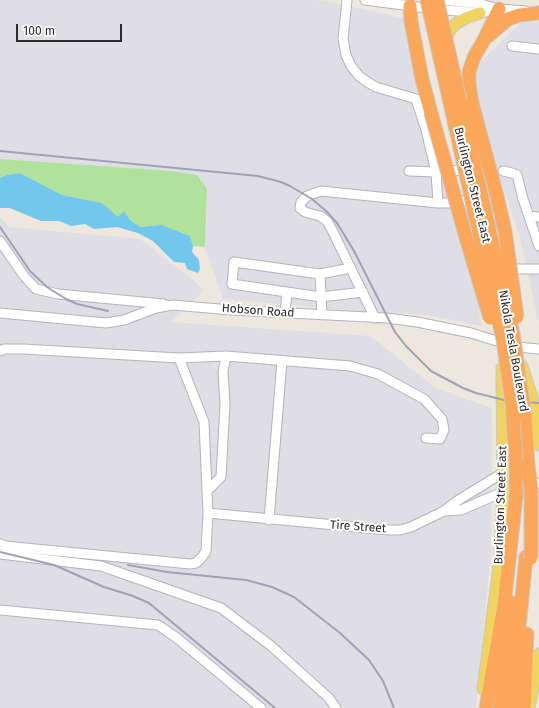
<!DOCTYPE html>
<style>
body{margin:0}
#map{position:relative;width:539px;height:708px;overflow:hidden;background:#ede7de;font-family:"Fira Sans",sans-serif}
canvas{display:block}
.scale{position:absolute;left:16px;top:24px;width:106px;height:18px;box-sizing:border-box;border:2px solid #2b2b2b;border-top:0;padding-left:5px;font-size:12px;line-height:14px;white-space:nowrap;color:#2b2b2b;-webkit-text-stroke:3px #fff;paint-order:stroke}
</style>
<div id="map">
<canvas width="539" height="708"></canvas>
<div class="scale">100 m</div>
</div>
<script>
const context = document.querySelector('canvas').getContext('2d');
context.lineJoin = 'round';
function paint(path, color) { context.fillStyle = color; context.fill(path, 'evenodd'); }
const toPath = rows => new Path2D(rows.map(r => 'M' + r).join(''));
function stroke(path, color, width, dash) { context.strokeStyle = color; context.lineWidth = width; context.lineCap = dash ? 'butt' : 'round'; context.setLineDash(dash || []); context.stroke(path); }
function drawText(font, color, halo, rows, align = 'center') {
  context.font = font + ' "Fira Sans",sans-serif'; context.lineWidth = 4; context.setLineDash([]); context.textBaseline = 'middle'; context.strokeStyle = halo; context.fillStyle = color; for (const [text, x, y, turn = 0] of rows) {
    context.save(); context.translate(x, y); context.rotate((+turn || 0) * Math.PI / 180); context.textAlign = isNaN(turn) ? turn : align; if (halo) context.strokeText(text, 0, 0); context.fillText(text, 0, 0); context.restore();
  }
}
const industrial = toPath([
 [0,0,316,0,331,2,407,19,462,196,481,326,426,315,346,310,223,299,205,247,207,207,0,159],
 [525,19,539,22,539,325,520,237,479,117,474,88,480,62],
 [0,217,9,227,140,239,195,281,203,291,171,322,370,336,437,389,492,408,491,552,476,708,0,708]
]);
const green = toPath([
 [0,159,171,171,197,175,207,189,205,247,193,246,190,236,162,225,140,227,130,220,124,211,118,218,102,203,62,195,20,173,7,175,0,178]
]);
const water = toPath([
 [20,173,62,195,102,203,118,217,124,211,130,220,140,227,162,225,190,236,193,246,192,252,199,260,200,269,198,273,187,269,185,263,174,262,153,241,138,233,117,227,94,229,85,224,71,226,59,221,41,221,10,208,0,208,0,178,7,175]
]);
const minor = toPath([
 [347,0,343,39,346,55,351,66,359,76,369,83,376,87,416,99,426,130,436,172,438,203,321,191,307,196,301,202,300,208,305,212,320,216,327,221,332,230,375,318],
 [365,0,434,9,480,13,499,9],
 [443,0,481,4,499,9,526,11],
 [512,46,539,49],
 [409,171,436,172,454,171,468,168],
 [503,171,512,173,517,175,523,199,539,246],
 [438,203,451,203,476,198],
 [529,216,539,217],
 [0,241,24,276,36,289,58,294,164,304],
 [351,268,320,274,234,262,232,284,321,297,363,292],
 [505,269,539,269],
 [320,274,322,315],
 [0,313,106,323,124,320,156,308,173,305,231,310,387,318,417,322,471,333,516,347,539,349],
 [285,313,287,292],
 [0,351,4,349,23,349,179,358,204,422,208,513,388,530,400,530,411,527,444,511,457,501,496,477,503,474,509,473],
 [179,358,226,356],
 [207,491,221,477,225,404,223,372,226,356,350,366,378,374,424,399,442,419,444,430,440,439,426,438],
 [444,511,461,510,512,488,539,483],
 [269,520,282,361],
 [0,544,5,546,190,564,196,563,202,557,206,551,208,513],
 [0,554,101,566,221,608,270,645,329,698,336,708],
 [0,610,158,625,177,638,261,708]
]);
const major = toPath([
 [445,44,446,39,450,30,457,23,466,18,480,13],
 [522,366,532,397,539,445],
 [483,689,500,558,503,492,502,368],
 [529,708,539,654]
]);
const highway = toPath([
 [410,6,411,21,422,79,431,113],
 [488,36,508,19,520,15,539,13],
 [472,103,469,84,469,72,474,57,485,38,499,9],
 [525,417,528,465],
 [486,708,504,606,516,496],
 [500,708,508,645,512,603],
 [511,708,526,557],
 [524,708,527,634]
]);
const rail = toPath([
 [0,151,258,176,281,182,290,186,312,199,326,211,337,223,354,251,395,332,406,346,431,371,463,388,476,393,504,400,539,403],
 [0,227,30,271,47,287,66,299,77,304,108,311],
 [0,552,54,565,104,587,133,596,149,603,275,708],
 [128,565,167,572,246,580,272,587,294,597,340,633,369,660,383,681,394,708]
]);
const highwayBridge = toPath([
 [427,0,503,339,512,402,516,463,516,496],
 [437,0,513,334,525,417],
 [472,103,497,196,505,231,517,317],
 [431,113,467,241,490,318],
 [528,465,531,489,531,558]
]);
const streetNames = [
 ["Burlington Street East",472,185,76],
 ["Hobson Road",258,311,4],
 ["Nikola Tesla Boulevard",513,351,80],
 ["Burlington Street East",501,505,-88],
 ["Tire Street",358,527,4]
];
paint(industrial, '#e0dee5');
paint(green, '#b0e29b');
paint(water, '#72c7ed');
stroke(minor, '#b1b3bf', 11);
stroke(major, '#c8c8c8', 13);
stroke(highway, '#c8c8c8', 15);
stroke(minor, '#fff', 9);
stroke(major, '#efd461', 11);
stroke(highway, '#fca75a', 13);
stroke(rail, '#a0a2b5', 2);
stroke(highwayBridge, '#c8c8c8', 15, []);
stroke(highwayBridge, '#fca75a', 13);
drawText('12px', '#2b2b2b', '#fff', streetNames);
</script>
